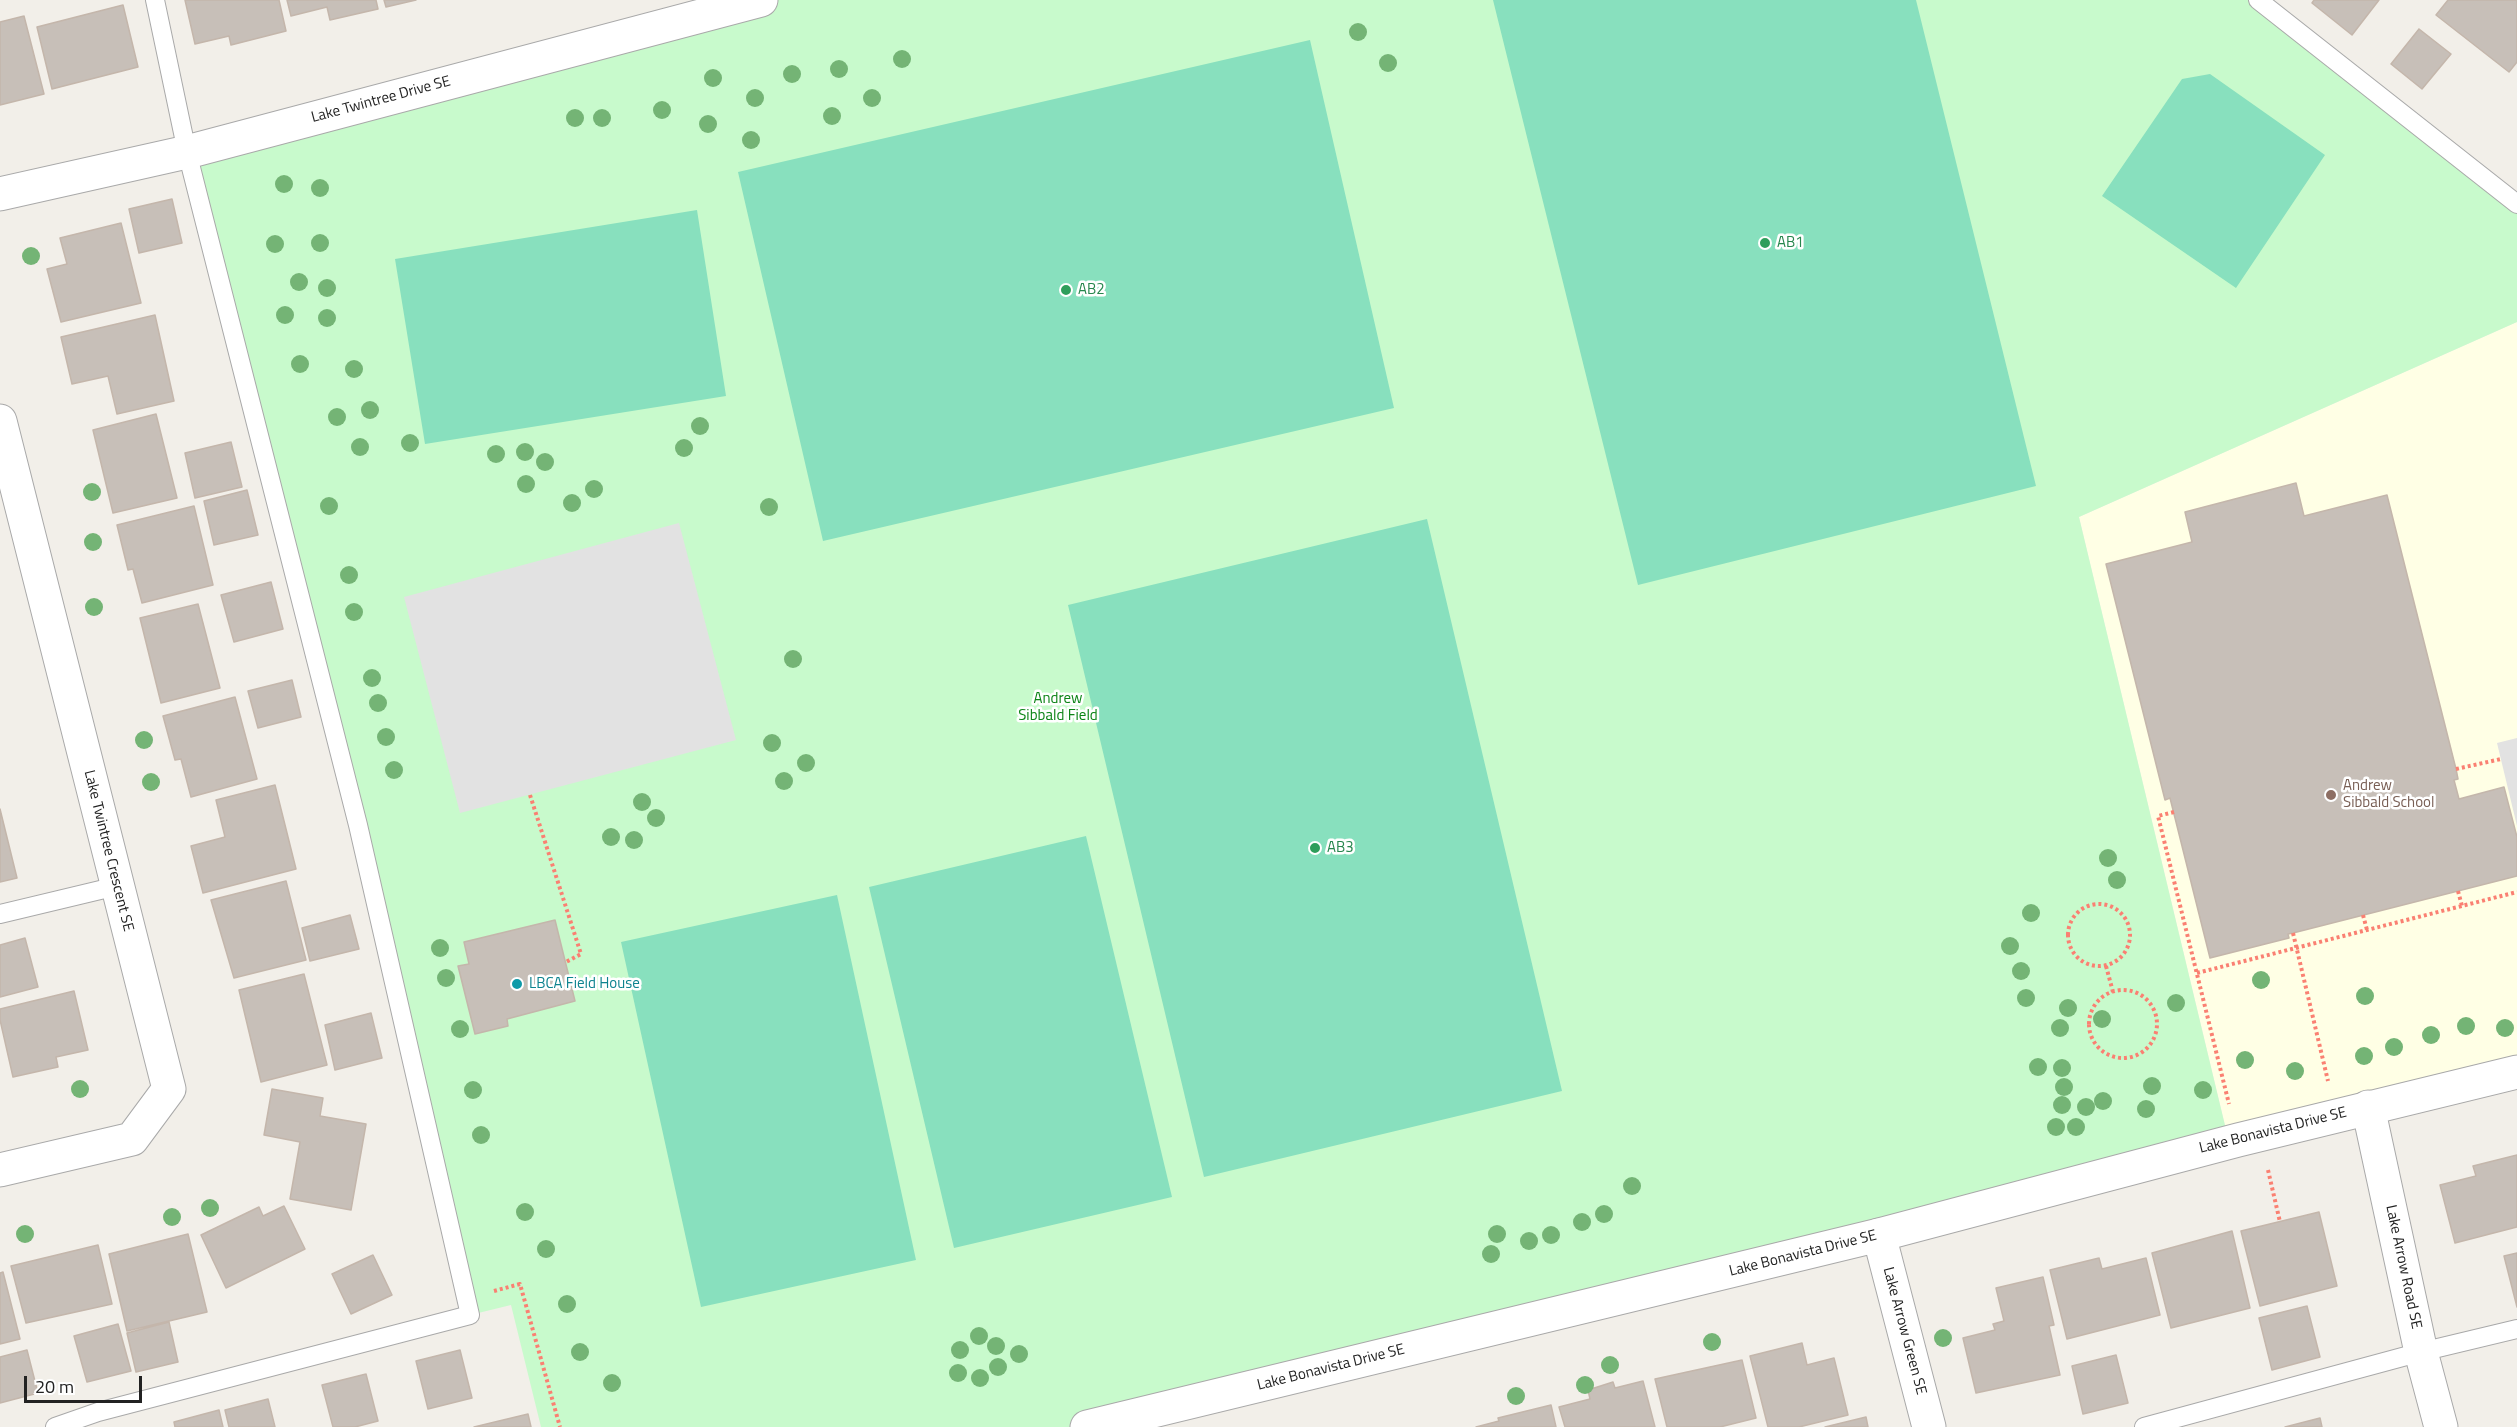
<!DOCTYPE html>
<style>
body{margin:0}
#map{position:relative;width:2517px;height:1427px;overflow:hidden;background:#f2efe9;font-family:"Titillium Web",sans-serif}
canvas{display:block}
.scale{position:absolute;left:24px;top:1376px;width:118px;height:27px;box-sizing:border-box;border:3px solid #222;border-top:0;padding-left:8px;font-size:18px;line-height:21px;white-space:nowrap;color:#222;-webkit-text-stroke:4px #fff;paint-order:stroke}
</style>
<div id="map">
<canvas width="2517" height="1427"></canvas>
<div class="scale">20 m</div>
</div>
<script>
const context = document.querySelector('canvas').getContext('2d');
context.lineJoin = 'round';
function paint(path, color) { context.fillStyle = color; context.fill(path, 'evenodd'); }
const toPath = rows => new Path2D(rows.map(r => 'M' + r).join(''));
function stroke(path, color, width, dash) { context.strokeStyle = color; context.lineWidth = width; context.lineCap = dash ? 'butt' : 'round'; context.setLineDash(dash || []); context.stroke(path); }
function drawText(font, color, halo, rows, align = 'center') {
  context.font = font + ' "Titillium Web",sans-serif'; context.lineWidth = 5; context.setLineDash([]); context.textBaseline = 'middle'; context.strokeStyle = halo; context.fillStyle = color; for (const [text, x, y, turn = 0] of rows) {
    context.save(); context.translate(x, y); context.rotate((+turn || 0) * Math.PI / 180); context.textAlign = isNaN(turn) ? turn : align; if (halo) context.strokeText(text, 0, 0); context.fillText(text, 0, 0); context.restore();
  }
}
const education = toPath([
 [2517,322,2517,1072,2229,1142,2079,517]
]);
const park = toPath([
 [761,0,2258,0,2517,204,2517,322,2079,517,2229,1142,1091,1427,541,1427,511,1305,470,1315,187,152]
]);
const pitch = toPath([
 [1493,0,1916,0,2036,486,1638,585],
 [1310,40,1394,408,823,541,738,172],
 [2210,74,2325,155,2236,288,2102,196,2182,79],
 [697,210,726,396,425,444,395,259],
 [1427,519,1562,1091,1204,1177,1068,605],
 [1086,836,1172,1197,954,1248,869,887],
 [837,895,916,1260,701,1307,621,942]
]);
const parking = toPath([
 [679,523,736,740,460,813,404,597],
 [2517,738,2517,826,2497,743]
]);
const building = toPath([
 [185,0,279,0,286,31,231,45,229,36,195,44,185,0],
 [287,0,376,0,378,9,330,20,327,7,291,16,287,0],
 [384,0,416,0,386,7,384,0],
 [2314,0,2379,0,2352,35,2312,3,2314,0],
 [2448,0,2517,0,2517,62,2509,72,2436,15,2448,0],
 [123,5,138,67,52,89,37,27,123,5],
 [24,16,44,94,0,105,0,22,24,16],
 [2419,29,2451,54,2422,89,2391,64,2419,29],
 [172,199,182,243,139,253,129,209,172,199],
 [121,223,141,303,61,322,47,269,67,264,60,238,121,223],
 [155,315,174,401,117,414,108,376,72,384,61,337,155,315],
 [156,414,177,498,113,513,93,430,156,414],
 [231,442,242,487,195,498,185,453,231,442],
 [2296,483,2304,516,2387,495,2456,769,2458,779,2454,780,2459,799,2504,787,2517,837,2517,876,2293,933,2288,934,2289,938,2210,958,2170,798,2165,800,2106,564,2192,542,2185,512,2296,483],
 [247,490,258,535,214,545,204,501,247,490],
 [194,506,213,585,142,603,133,569,128,570,117,525,194,506],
 [271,582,283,629,234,642,221,595,271,582],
 [198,604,220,688,161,703,140,618,198,604],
 [292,680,301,717,258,728,248,691,292,680],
 [235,697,257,779,191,797,181,759,175,760,163,716,235,697],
 [275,785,296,869,203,893,191,846,225,837,216,800,275,785],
 [0,809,17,878,0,882,0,809],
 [286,881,306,960,234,978,211,900,286,881],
 [350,915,359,949,310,961,302,928,350,915],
 [555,920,575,1001,507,1019,508,1026,475,1034,458,966,469,964,464,942,555,920],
 [25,938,38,987,0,997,0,945,25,938],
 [304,974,327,1065,261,1082,239,990,304,974],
 [74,991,88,1050,56,1057,58,1067,13,1077,0,1020,0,1009,74,991],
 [371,1013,382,1058,335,1070,325,1025,371,1013],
 [272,1089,323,1098,320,1116,366,1124,351,1210,290,1199,300,1142,264,1135,272,1089],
 [2517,1155,2517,1227,2455,1243,2440,1185,2476,1176,2473,1166,2517,1155],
 [284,1206,305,1249,226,1288,201,1235,259,1207,263,1216,284,1206],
 [2319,1212,2337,1286,2260,1306,2241,1231,2319,1212],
 [2232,1231,2250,1308,2171,1328,2152,1253,2232,1231],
 [188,1234,207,1312,127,1331,109,1254,188,1234],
 [98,1245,112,1304,26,1323,11,1266,98,1245],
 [2517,1253,2517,1307,2504,1256,2517,1253],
 [373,1255,392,1295,351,1314,332,1274,373,1255],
 [2099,1258,2102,1269,2146,1258,2160,1315,2067,1339,2050,1270,2099,1258],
 [3,1272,20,1339,0,1344,0,1273,3,1272],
 [2043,1277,2054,1325,2049,1326,2060,1375,1976,1393,1963,1338,1995,1330,1993,1324,2004,1321,1996,1288,2043,1277],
 [2307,1306,2320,1357,2272,1370,2259,1318,2307,1306],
 [169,1322,178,1362,136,1372,127,1333,169,1322],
 [118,1324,131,1371,87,1382,74,1336,118,1324],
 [1802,1343,1807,1365,1834,1358,1848,1415,1799,1427,1768,1427,1750,1356,1802,1343],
 [27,1350,38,1393,0,1403,0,1357,27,1350],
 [460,1350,472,1398,428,1409,416,1361,460,1350],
 [2116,1355,2128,1403,2083,1414,2072,1366,2116,1355],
 [1742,1360,1756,1418,1720,1427,1667,1427,1655,1379,1742,1360],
 [366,1374,378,1421,355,1427,333,1427,322,1385,366,1374],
 [1643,1381,1655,1427,1565,1427,1559,1407,1590,1399,1588,1390,1613,1382,1615,1388,1643,1381],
 [268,1399,275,1427,229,1427,225,1410,268,1399],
 [1551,1405,1556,1427,1476,1427,1499,1421,1498,1418,1551,1405],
 [219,1410,223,1427,175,1427,174,1422,219,1410],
 [528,1414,531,1427,474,1427,528,1414],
 [1866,1417,1868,1427,1825,1427,1866,1417],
 [2320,1418,2322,1427,2285,1427,2320,1418]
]);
const path = toPath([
 [2456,769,2501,759],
 [530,795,581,954,566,962],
 [2174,812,2158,816,2229,1104],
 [2458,891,2462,906],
 '2068 935a31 31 0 1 1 62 0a31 31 0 1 1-62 0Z',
 [2363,915,2367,930],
 [2293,933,2328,1081],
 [2106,966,2113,992],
 [2197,973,2517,892],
 '2089 1024a34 34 0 1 1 68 0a34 34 0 1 1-68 0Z',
 [2268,1170,2280,1222],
 [494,1291,520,1284,560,1427]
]);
const service = toPath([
 [2258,0,2517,204],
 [0,914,117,886],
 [55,1427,98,1412,470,1315,358,825,187,152,155,0],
 [2144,1427,2421,1352,2517,1329]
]);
const minor = toPath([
 [0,194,187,152,761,0],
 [0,421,169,1089,132,1139,0,1170],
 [2368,1107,2421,1352,2441,1427],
 [1879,1235,1929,1427]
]);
const tertiary = toPath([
 [1087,1427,1879,1235,2238,1140,2517,1072]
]);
const trees = [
 [1358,32],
 [902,59],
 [1388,63],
 [839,69],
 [792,74],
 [713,78],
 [755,98],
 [872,98],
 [662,110],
 [832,116],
 [575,118],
 [602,118],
 [708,124],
 [751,140],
 [284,184],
 [320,188],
 [320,243],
 [275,244],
 [31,256],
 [299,282],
 [327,288],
 [285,315],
 [327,318],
 [300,364],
 [354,369],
 [370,410],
 [337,417],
 [700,426],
 [410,443],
 [360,447],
 [684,448],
 [525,452],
 [496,454],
 [545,462],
 [526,484],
 [594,489],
 [92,492],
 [572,503],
 [329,506],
 [769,507],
 [93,542],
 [349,575],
 [94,607],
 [354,612],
 [793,659],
 [372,678],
 [378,703],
 [386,737],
 [144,740],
 [772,743],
 [806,763],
 [394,770],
 [784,781],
 [151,782],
 [642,802],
 [656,818],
 [611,837],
 [634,840],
 [2108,858],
 [2117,880],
 [2031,913],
 [2010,946],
 [440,948],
 [2021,971],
 [446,978],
 [2261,980],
 [2365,996],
 [2026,998],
 [2176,1003],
 [2068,1008],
 [2102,1019],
 [2466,1026],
 [2060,1028],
 [2505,1028],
 [460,1029],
 [2431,1035],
 [2394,1047],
 [2364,1056],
 [2245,1060],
 [2038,1067],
 [2062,1068],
 [2295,1071],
 [2152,1086],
 [2064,1087],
 [80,1089],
 [473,1090],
 [2203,1090],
 [2103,1101],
 [2062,1105],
 [2086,1107],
 [2146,1109],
 [2056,1127],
 [2076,1127],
 [481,1135],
 [1632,1186],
 [210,1208],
 [525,1212],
 [1604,1214],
 [172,1217],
 [1582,1222],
 [25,1234],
 [1497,1234],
 [1551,1235],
 [1529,1241],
 [546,1249],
 [1491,1254],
 [567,1304],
 [979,1336],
 [1943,1338],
 [1712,1342],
 [996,1346],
 [960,1350],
 [580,1352],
 [1019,1354],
 [1610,1365],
 [998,1367],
 [958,1373],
 [980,1378],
 [612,1383],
 [1585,1385],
 [1516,1396]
];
const markers = [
 [1765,243,6,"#2e9e5b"],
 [1066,290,6,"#2e9e5b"],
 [2331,795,6,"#8d6e63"],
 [1315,848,6,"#2e9e5b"],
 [517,984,6,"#0f9aa8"]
];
const streetNames = [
 ["Lake Twintree Drive SE",381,100,-15],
 ["Lake Twintree Crescent SE",108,851,76],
 ["Lake Bonavista Drive SE",2273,1131,-14],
 ["Lake Bonavista Drive SE",1803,1254,-14],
 ["Lake Arrow Road SE",2403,1267,78],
 ["Lake Arrow Green SE",1904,1331,75],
 ["Lake Bonavista Drive SE",1331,1368,-14]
];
const leisureNames = [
 ["AB1",1777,243],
 ["AB2",1078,290],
 ["AB3",1327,848]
];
const parkNames = [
 ["Andrew",1058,699],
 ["Sibbald Field",1058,716]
];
const educationNames = [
 ["Andrew",2343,786],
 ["Sibbald School",2343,803]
];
const cultureNames = [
 ["LBCA Field House",529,984]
];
paint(education, '#ffffe5');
paint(park, '#c8facc');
paint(pitch, '#88e0be');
paint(parking, '#e2e2e2');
paint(building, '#c7bfb8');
stroke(building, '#c4b6ab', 1.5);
stroke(service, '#a9a9a9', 20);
stroke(minor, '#a9a9a9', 35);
stroke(tertiary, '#a9a9a9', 35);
stroke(path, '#fa8072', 4, [3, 3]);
stroke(service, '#fff', 18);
stroke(minor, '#fff', 33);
stroke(tertiary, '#fff', 33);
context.fillStyle = '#74b475';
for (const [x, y] of trees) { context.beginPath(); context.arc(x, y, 9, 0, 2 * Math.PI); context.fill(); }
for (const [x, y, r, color] of markers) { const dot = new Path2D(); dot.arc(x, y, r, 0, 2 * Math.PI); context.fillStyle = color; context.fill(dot); stroke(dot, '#fff', 2); }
drawText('15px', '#222', '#fff', streetNames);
drawText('15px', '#27864d', '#fff', leisureNames, 'left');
drawText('15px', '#0c8416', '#fff', parkNames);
drawText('15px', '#785e54', '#fff', educationNames, 'left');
drawText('15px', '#0d838f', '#fff', cultureNames, 'left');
</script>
